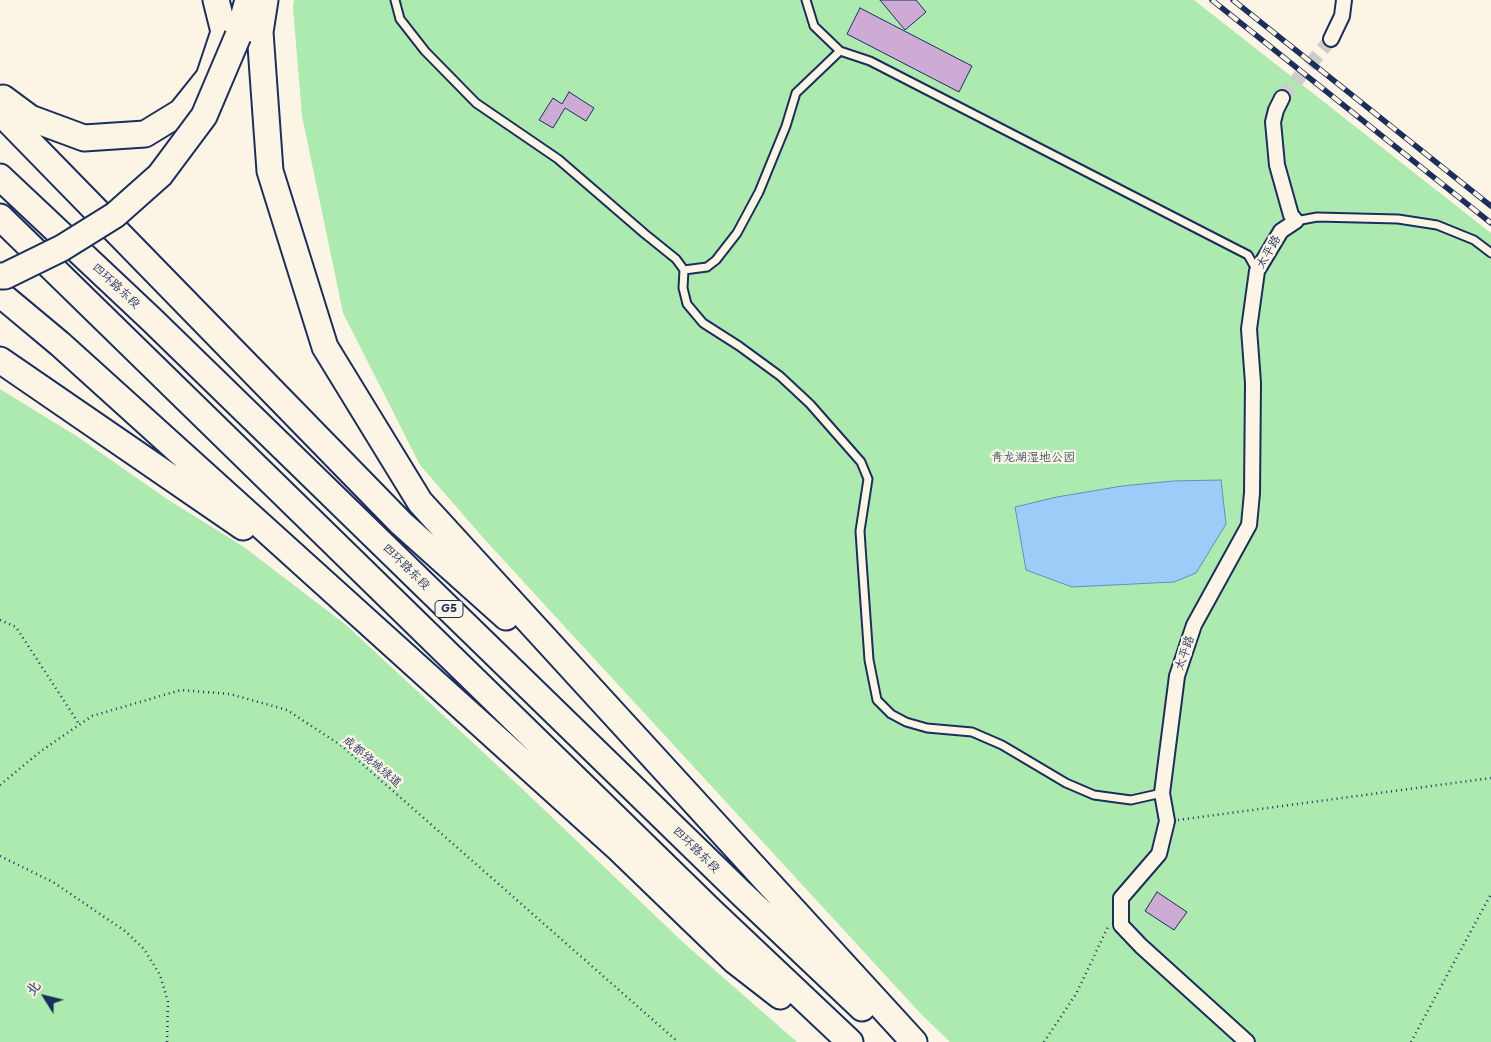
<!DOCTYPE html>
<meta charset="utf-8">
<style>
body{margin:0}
#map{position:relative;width:1491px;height:1042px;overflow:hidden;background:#fcf5e5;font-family:"Playpen Sans","LXGW WenKai TC",sans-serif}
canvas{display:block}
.north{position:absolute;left:20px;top:972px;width:50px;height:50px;-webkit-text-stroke:4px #fcf5e5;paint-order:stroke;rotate:306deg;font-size:14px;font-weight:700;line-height:20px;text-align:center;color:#1b2f5e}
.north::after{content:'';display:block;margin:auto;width:18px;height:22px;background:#1b2f5e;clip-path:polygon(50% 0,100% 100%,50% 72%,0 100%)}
</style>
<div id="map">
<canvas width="1491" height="1042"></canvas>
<div class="north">北</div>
</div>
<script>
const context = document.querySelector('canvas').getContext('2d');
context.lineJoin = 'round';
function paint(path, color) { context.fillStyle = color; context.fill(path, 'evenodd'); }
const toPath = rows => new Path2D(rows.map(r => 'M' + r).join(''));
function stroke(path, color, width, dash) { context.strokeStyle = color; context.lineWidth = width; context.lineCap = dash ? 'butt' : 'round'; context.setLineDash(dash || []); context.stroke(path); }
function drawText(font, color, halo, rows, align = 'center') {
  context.font = font + ' "Playpen Sans","LXGW WenKai TC",sans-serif'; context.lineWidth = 4.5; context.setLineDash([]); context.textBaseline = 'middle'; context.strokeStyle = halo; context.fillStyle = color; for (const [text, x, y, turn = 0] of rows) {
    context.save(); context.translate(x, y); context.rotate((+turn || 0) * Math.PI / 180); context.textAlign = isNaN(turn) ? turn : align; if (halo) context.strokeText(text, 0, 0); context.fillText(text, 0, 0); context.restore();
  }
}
const green = toPath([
 [294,0,1194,0,1491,233,1491,1042,950,1042,921,1014,486,541,420,465,343,313,302,116,293,8],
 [0,389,78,437,167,499,244,547,346,625,513,780,686,945,797,1042,0,1042]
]);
const water = toPath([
 [1221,480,1226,524,1196,573,1174,582,1072,587,1026,570,1015,507,1057,497,1122,486,1173,481,1221,480]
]);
const building = toPath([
 [880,0,916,0,926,12,905,30,880,0],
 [860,8,972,66,959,92,847,34,860,8],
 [569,92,594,108,586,121,565,108,553,128,539,120,553,98,562,104,569,92],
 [1157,892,1187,912,1174,930,1145,911,1157,892]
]);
const minorTunnel = toPath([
 [1282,98,1331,39]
]);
const path = toPath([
 [0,620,16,627,79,724],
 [0,785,41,751,92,716,181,690,230,694,287,710,342,746,678,1042],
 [1178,820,1491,778],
 [0,856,53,882,125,931,144,949,160,975,168,1002,167,1042],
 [1044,1042,1076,994,1108,927],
 [1411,1042,1491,894]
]);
const service = toPath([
 [395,0,400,19,425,51,476,103,558,159,645,234,676,259,684,270,683,288,687,304,703,323,739,346,780,376,810,404,861,462,868,479,860,531,862,561,869,660,877,700,891,714,906,722,927,728,972,732,1002,745,1066,783,1094,795,1131,800,1162,793],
 [806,0,814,26,840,51],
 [1296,221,1317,217,1398,219,1437,225,1474,240,1491,253],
 [684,270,707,267,716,260,737,233,759,192,786,126,796,93,840,51,870,61,1248,255,1257,271]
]);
const minor = toPath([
 [1331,39,1342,16,1344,0],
 [1247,1042,1141,946,1121,925,1121,898,1159,854,1167,821,1162,793,1177,676,1194,625,1249,525,1252,493,1253,383,1249,329,1257,271,1281,231,1296,221,1291,215,1277,165,1273,122,1276,110,1282,98]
]);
const motorway = toPath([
 [265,0,260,32,270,171,325,347,420,502,914,1042],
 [238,36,248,0],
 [3,98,30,118,84,138,145,134,181,112,209,77,224,32,216,0],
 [0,112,401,523,506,617],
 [0,177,152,320,742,894,862,1008],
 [0,217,710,910,850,1042],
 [0,294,60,344,619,849,735,961,780,996],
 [0,360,243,527]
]);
const rail = toPath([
 [1212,0,1491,223],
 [1233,0,1491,206]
]);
const motorwayBridge = toPath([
 [0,276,5,276,62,248,115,215,160,175,204,116,238,36]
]);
const shields = [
 [449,609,28]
];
const shieldNames = [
 ["G5",449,609]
];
const streetNames = [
 ["太平路",1269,252,-60],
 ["四环路东段",116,286,43],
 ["四环路东段",406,567,44],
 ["太平路",1185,653,-71],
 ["成都绕城绿道",372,762,40],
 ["四环路东段",696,850,44]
];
const parkNames = [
 ["青龙湖湿地公园",1033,458]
];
paint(green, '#adeab0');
paint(water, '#9bcdf8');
stroke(water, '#688eba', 1);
paint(building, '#ceabd5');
stroke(building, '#1b2f5e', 1);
stroke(minorTunnel, '#cfcdca', 14, [14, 7]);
stroke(service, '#1b2f5e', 11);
stroke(minor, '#1b2f5e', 18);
stroke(motorway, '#1b2f5e', 29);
stroke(path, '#1b2f5e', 2.5, [1, 4]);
stroke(service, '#fcf5e5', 7);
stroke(minor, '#fcf5e5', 14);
stroke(motorway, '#fcf5e5', 25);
stroke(rail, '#1b2f5e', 5.5);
stroke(rail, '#fcf5e5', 4, [11]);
stroke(motorwayBridge, '#1b2f5e', 29, []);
stroke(motorwayBridge, '#fcf5e5', 25);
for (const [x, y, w] of shields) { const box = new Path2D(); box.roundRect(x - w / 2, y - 8.5, w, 17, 4); context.fillStyle = '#fcf5e5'; context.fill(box); stroke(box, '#1b2f5e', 1); }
drawText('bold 11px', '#1b2f5e', null, shieldNames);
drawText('12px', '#1b2f5e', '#fcf5e5', streetNames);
drawText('12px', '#38546e', '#fcf5e5', parkNames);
</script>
